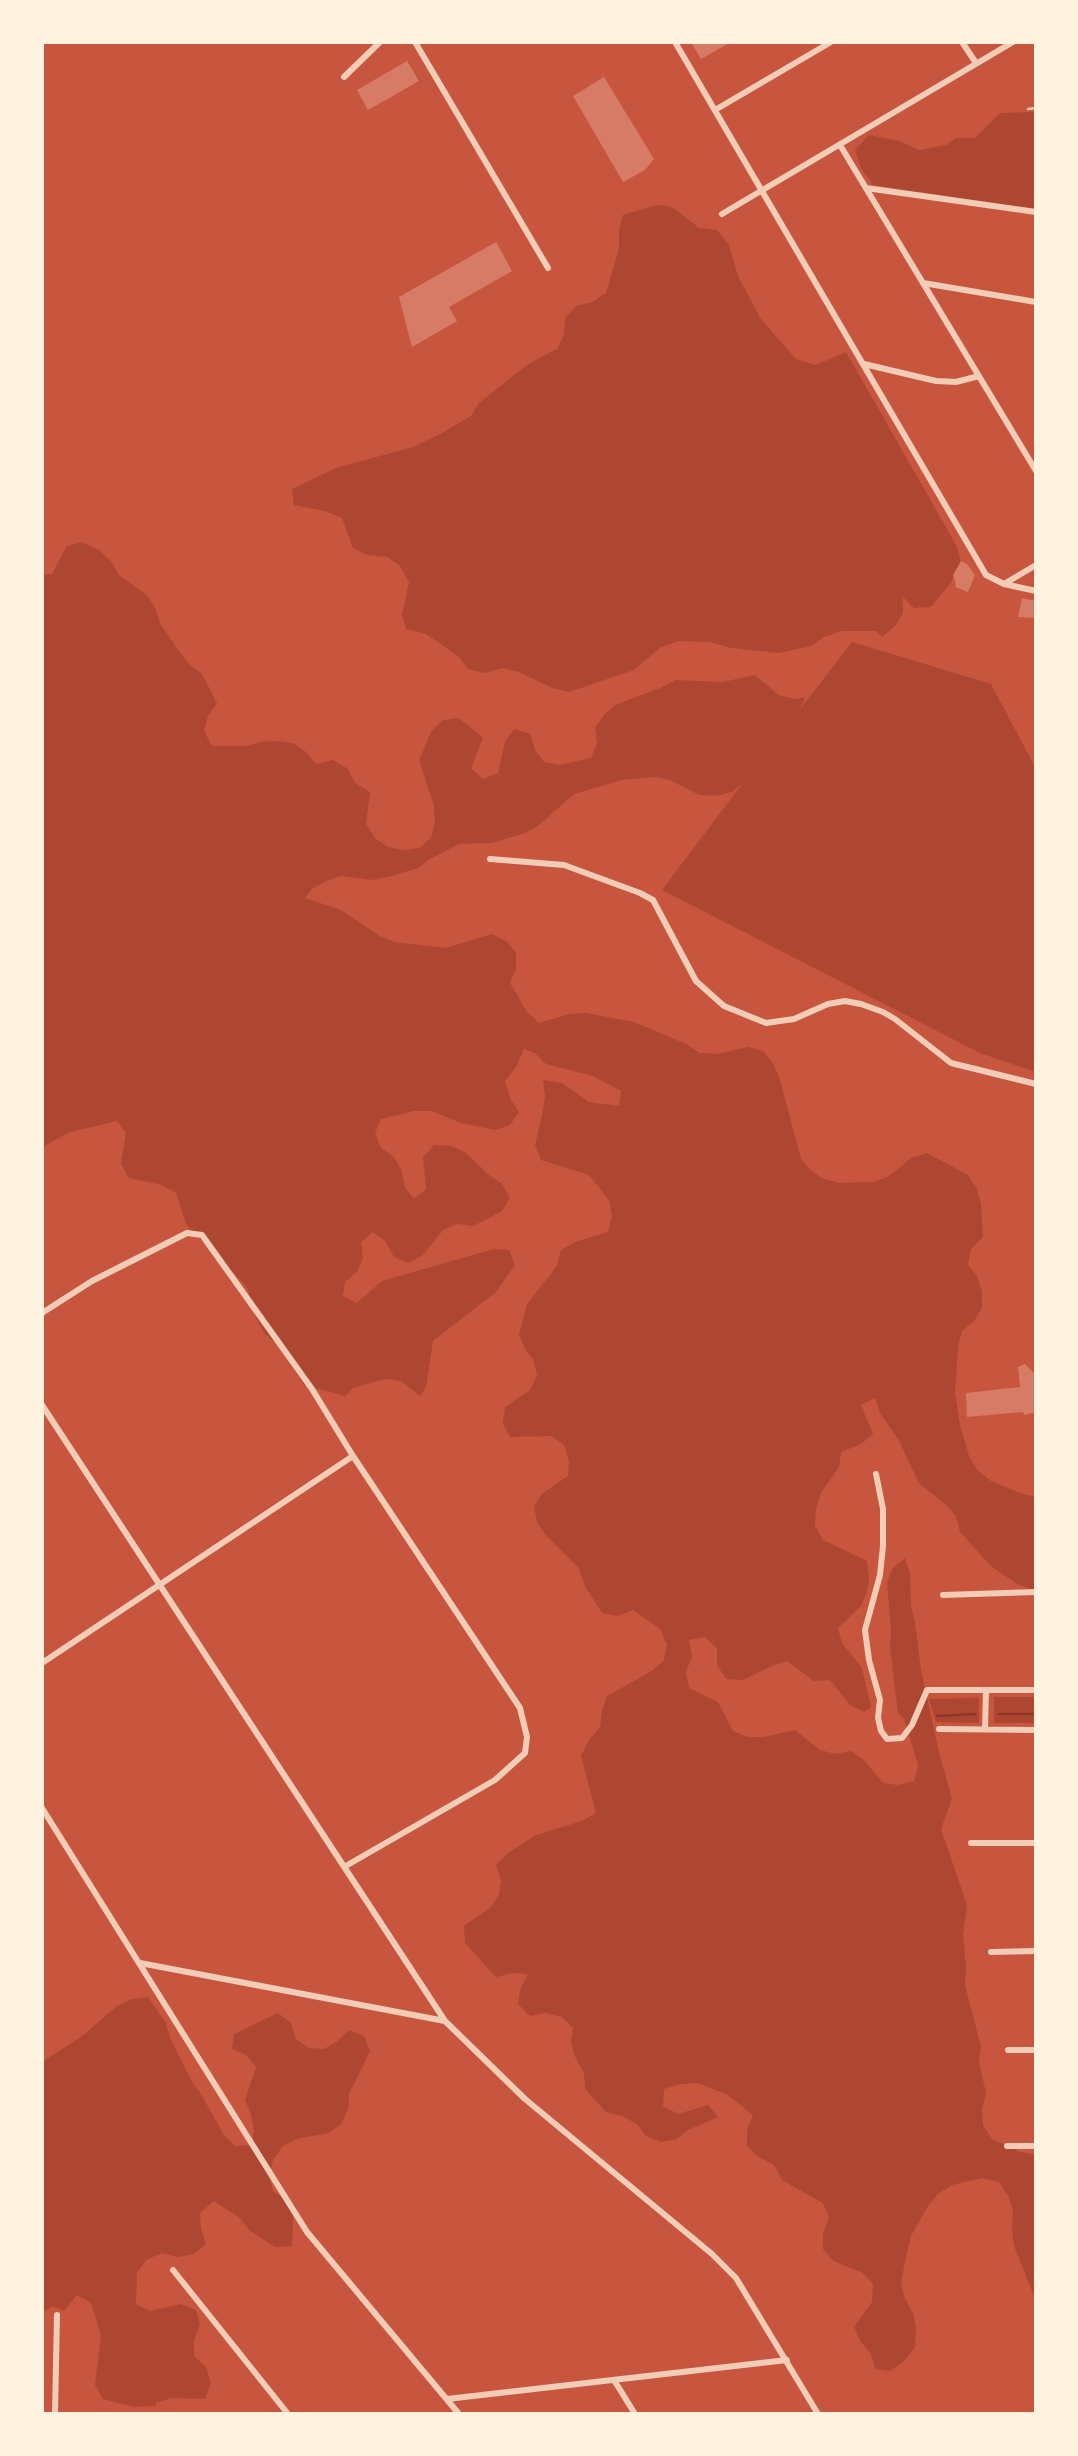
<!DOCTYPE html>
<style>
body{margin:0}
#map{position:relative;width:1078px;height:2456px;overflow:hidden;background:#c8553d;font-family:Mulish,sans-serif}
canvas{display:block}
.frame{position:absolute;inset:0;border:44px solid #fff3e0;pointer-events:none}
</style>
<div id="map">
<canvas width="1078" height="2456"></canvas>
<div class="frame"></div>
</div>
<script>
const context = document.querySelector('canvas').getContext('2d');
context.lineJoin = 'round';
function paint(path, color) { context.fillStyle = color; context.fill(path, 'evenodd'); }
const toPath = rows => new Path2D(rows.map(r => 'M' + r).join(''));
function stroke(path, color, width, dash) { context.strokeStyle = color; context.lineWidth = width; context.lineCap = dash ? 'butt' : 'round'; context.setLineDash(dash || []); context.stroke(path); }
const green = toPath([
 [1036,112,1036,209,873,185,861,168,855,150,869,135,899,141,919,150,946,145,956,138,975,138,1000,113],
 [657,205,672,207,699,228,717,230,729,245,738,276,761,319,796,359,816,365,846,352,956,545,961,561,951,582,931,607,914,608,903,597,903,613,895,626,882,637,876,631,842,631,824,637,811,646,779,653,731,648,710,642,679,641,661,647,634,670,569,692,552,688,519,672,502,668,485,673,468,669,458,656,426,634,406,629,402,615,409,582,400,566,387,557,367,555,353,548,342,518,325,511,294,505,292,489,336,468,413,447,442,433,471,416,479,403,528,364,557,349,564,335,565,318,576,306,592,302,606,293,619,248,619,231,623,215],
 [82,542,99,550,111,561,119,575,148,596,156,610,161,625,179,651,188,663,202,674,217,703,208,716,204,731,212,746,246,746,261,742,278,741,293,743,306,752,316,764,333,760,348,769,355,783,370,792,366,824,375,838,388,847,403,850,419,848,431,838,435,822,434,806,419,760,431,732,443,720,459,718,483,738,471,768,483,779,498,773,505,742,514,729,530,734,535,750,544,762,560,765,591,758,597,744,595,728,604,715,615,705,660,688,675,680,723,682,755,675,779,695,795,699,805,697,801,708,852,642,991,684,1036,769,1036,1072,980,1053,662,890,742,784,732,792,716,796,699,795,670,780,654,777,622,780,574,794,539,825,525,833,492,843,459,844,430,859,418,868,388,877,372,880,341,876,326,881,312,889,305,898,341,910,380,936,394,942,446,948,492,934,506,941,516,952,516,969,510,983,527,1012,539,1023,569,1014,586,1013,634,1022,686,1044,700,1053,717,1054,748,1047,763,1051,774,1065,780,1080,801,1159,811,1171,824,1179,840,1183,873,1182,888,1177,911,1158,927,1153,968,1175,977,1189,981,1204,983,1237,971,1249,968,1265,977,1276,982,1292,982,1308,974,1321,962,1331,958,1347,955,1393,960,1425,969,1456,977,1470,991,1481,1020,1493,1036,1497,1036,1591,1017,1584,991,1566,960,1532,956,1516,946,1505,919,1483,898,1439,880,1413,875,1398,861,1405,873,1434,861,1444,841,1452,839,1467,821,1493,816,1509,815,1526,823,1540,867,1561,869,1577,867,1592,861,1606,838,1628,842,1643,862,1668,871,1707,864,1712,850,1705,830,1680,814,1681,787,1661,772,1666,743,1680,726,1679,717,1665,717,1648,705,1637,689,1640,692,1656,686,1672,689,1688,718,1702,733,1731,747,1737,764,1737,795,1730,820,1750,835,1754,851,1751,864,1760,883,1783,898,1785,914,1781,918,1765,904,1719,898,1713,890,1648,891,1631,887,1582,893,1568,905,1558,910,1573,911,1606,915,1622,921,1670,939,1752,952,1799,941,1829,967,1905,963,1935,966,1968,965,1985,981,2047,979,2062,986,2093,982,2109,983,2125,992,2139,1020,2152,1036,2155,1036,2207,1034,2212,1036,2217,1036,2301,1014,2246,1012,2227,1013,2212,1009,2197,999,2182,982,2178,952,2185,938,2194,928,2206,911,2236,907,2252,901,2283,905,2299,913,2313,916,2328,915,2347,904,2361,890,2371,875,2369,871,2354,861,2342,854,2327,872,2302,873,2284,863,2273,833,2261,823,2249,823,2233,829,2218,823,2203,782,2180,774,2165,759,2157,747,2146,747,2130,753,2115,728,2095,698,2083,681,2084,664,2089,663,2106,678,2114,708,2105,718,2117,688,2130,677,2139,661,2142,646,2136,637,2124,622,2116,606,2112,585,2089,584,2073,576,2059,571,2043,573,2028,562,2017,546,2013,530,2016,518,2004,520,1989,528,1974,513,1973,496,1977,465,1943,464,1926,490,1908,499,1895,501,1880,496,1865,508,1853,536,1835,582,1821,596,1813,581,1756,589,1740,600,1727,602,1711,607,1696,652,1671,664,1660,667,1644,660,1629,633,1610,618,1616,602,1613,585,1586,578,1567,545,1534,537,1522,534,1506,543,1493,568,1476,569,1461,564,1445,551,1436,510,1437,503,1423,505,1407,530,1390,537,1375,533,1359,526,1351,519,1335,527,1304,557,1266,561,1250,575,1242,608,1232,612,1216,609,1200,589,1175,541,1160,535,1145,543,1111,545,1096,543,1080,562,1083,589,1102,619,1106,621,1091,593,1076,546,1064,535,1053,524,1049,516,1067,505,1081,510,1098,519,1112,510,1125,495,1130,461,1123,431,1111,414,1111,381,1119,375,1133,381,1148,394,1157,402,1171,405,1187,414,1199,426,1189,423,1157,434,1145,452,1146,466,1153,489,1175,502,1184,510,1198,502,1211,487,1219,473,1226,457,1224,443,1230,423,1255,408,1263,394,1257,385,1241,373,1232,361,1242,363,1258,357,1272,345,1282,343,1296,357,1303,382,1281,494,1249,509,1250,515,1265,496,1292,433,1341,426,1387,420,1396,401,1381,385,1379,353,1388,345,1396,304,1385,278,1345,265,1334,256,1318,247,1287,186,1224,176,1193,162,1185,129,1178,121,1164,126,1133,117,1121,70,1132,42,1147,42,575,52,574,67,546],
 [994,1697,1036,1697,1036,1723,994,1723],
 [979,1698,979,1723,936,1722,929,1699],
 [148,1997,166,2023,170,2038,192,2082,201,2094,224,2135,235,2146,252,2145,254,2130,251,2114,245,2100,256,2067,246,2055,232,2049,234,2034,278,2013,291,2023,296,2039,309,2048,324,2049,338,2041,349,2030,364,2036,370,2051,349,2094,348,2109,341,2124,329,2133,296,2139,282,2147,273,2160,269,2176,273,2191,286,2200,293,2215,292,2246,275,2247,249,2230,240,2218,214,2201,200,2213,201,2229,206,2244,194,2254,178,2257,162,2253,146,2260,137,2273,136,2304,150,2311,181,2304,196,2310,200,2325,194,2340,194,2356,206,2367,211,2383,205,2399,171,2398,156,2403,156,2406,134,2407,103,2399,95,2385,101,2335,91,2303,77,2295,64,2311,53,2306,42,2312,42,2062,81,2037,117,2006,132,1999]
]);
const stream = toPath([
 [999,1714,1036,1714],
 [937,1716,975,1714]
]);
const building = toPath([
 [691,42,731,42,701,59],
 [407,61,419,81,368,110,357,90],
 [604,77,654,159,645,170,623,182,573,96],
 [496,242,512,271,449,307,457,321,412,347,399,297],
 [961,561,967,564,975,575,968,592,955,587,956,584,953,575],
 [1022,598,1036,601,1036,618,1018,617],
 [1025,1364,1036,1375,1036,1412,1024,1415,1023,1412,967,1417,966,1393,1020,1387,1018,1367]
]);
const service = toPath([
 [1028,109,1036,108]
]);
const minor = toPath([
 [415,42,548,268],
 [675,42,986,575,1004,584,1036,591],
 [962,42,976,63],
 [344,77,380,42],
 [715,110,831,42],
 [840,145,1036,471],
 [866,188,1036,212],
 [722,214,1013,42],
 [923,283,1036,302],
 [864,364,936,381,956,382,979,376],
 [1004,584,1036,565],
 [490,859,564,865,640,893,653,900,696,981,724,1006,766,1023,794,1019,828,1004,845,1001,861,1004,883,1012,895,1019,951,1063,1036,1084],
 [42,1313,92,1281,187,1233,202,1235,312,1389,353,1456,520,1708,527,1737,525,1753,495,1780,344,1867],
 [42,1405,445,2021,525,2099,712,2254,736,2278,818,2414],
 [876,1474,883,1509,883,1546,880,1575,865,1630,869,1660,880,1700,878,1718,881,1731,887,1739,902,1738,912,1725,927,1690,1036,1690],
 [943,1595,1036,1592],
 [42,1663,353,1456],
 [939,1729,1036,1730],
 [985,1729,986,1690],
 [42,1808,307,2232,459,2414],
 [971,1843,1036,1843],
 [991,1952,1036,1951],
 [140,1963,445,2021],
 [1008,2050,1036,2050],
 [1007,2146,1036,2146],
 [173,2270,288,2414],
 [614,2380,635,2414],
 [447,2399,787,2360],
 [55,2414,57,2315]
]);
paint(green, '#ae4732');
stroke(stream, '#8f3625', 2.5);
paint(building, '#d67c66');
stroke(service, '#f1ccb7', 2.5);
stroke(minor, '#f1ccb7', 6);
</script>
